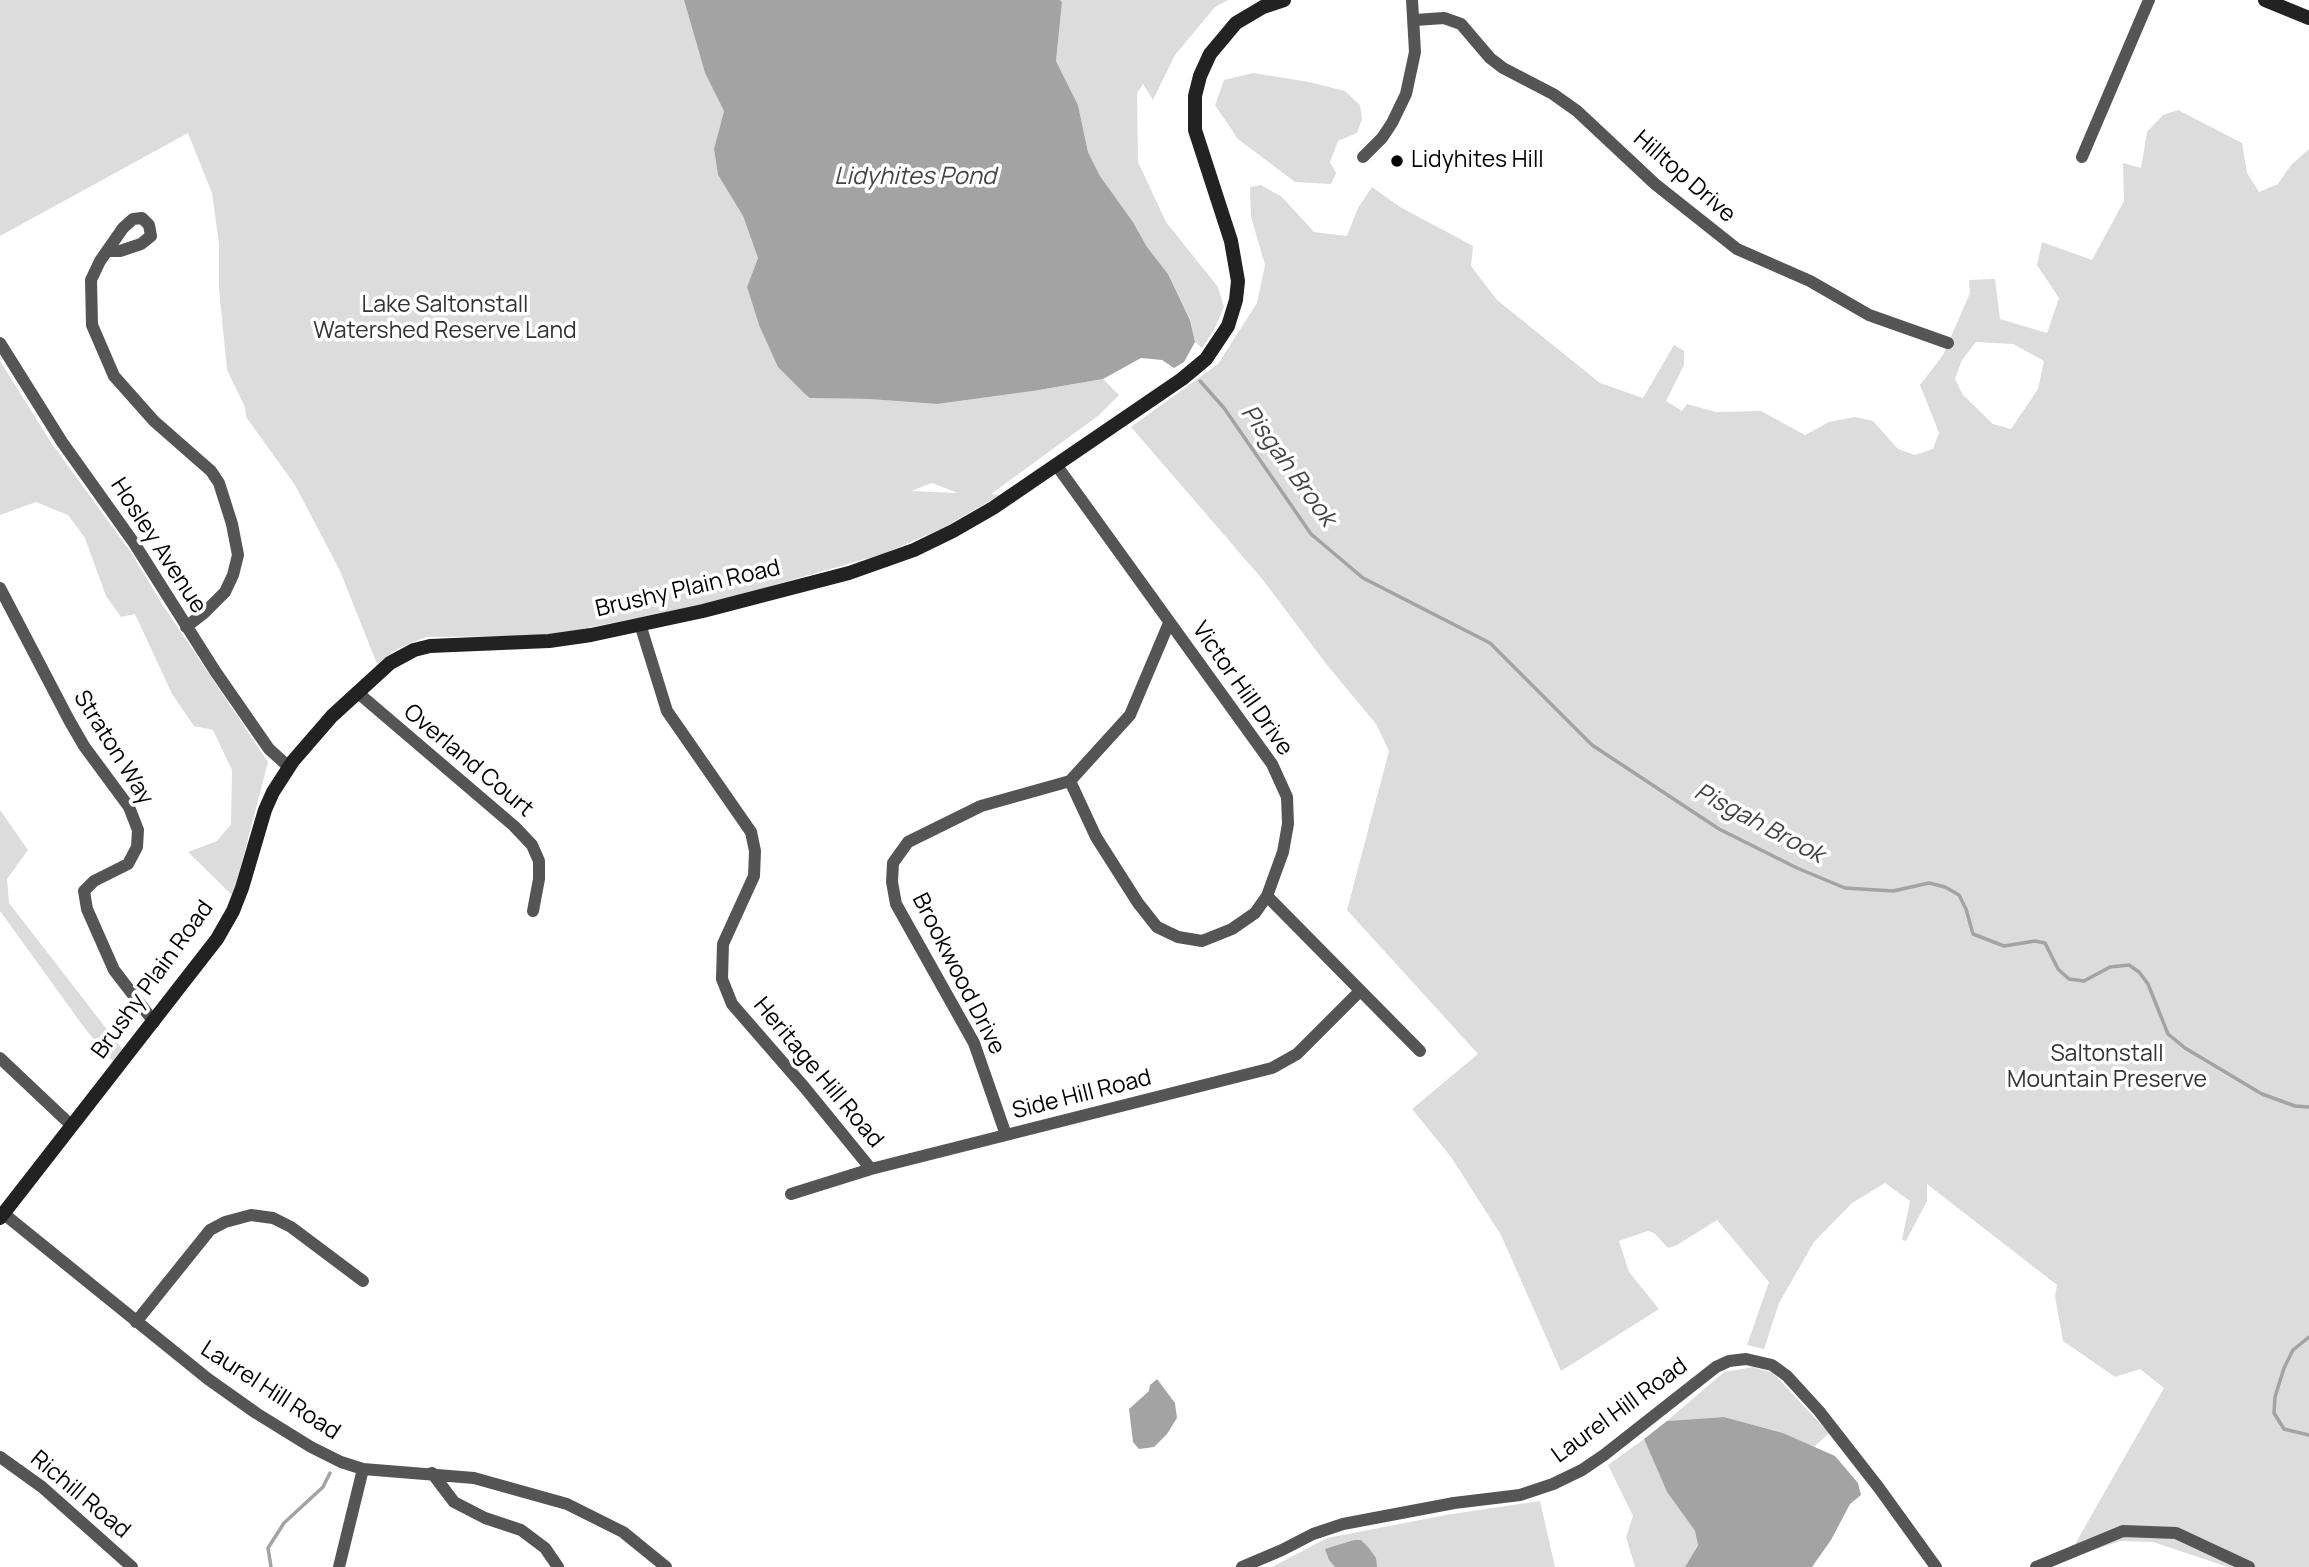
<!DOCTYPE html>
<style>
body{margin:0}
canvas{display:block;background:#fff}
</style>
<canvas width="2309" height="1567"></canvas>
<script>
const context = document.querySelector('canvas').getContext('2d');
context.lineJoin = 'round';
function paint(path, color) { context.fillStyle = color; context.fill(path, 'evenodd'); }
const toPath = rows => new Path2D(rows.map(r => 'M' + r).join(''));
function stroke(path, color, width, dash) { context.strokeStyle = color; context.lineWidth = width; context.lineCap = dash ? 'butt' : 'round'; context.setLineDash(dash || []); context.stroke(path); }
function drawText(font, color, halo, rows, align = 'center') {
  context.font = font + ' Manrope,sans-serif'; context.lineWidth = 7; context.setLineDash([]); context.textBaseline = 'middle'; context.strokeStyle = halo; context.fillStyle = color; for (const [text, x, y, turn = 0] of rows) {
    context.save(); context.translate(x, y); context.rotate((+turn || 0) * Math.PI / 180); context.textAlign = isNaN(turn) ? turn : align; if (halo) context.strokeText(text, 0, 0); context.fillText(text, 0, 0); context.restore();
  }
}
const green = toPath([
 [0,0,684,0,705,73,724,111,714,149,718,175,743,216,758,258,747,287,759,325,808,398,869,399,937,404,1033,391,1103,379,1119,395,1098,416,991,494,1000,495,941,529,883,554,710,603,567,632,528,636,426,637,397,649,377,664,340,571,295,485,246,417,245,407,227,370,219,289,219,244,212,193,188,133,0,236],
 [932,483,958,493,911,491],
 [1060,0,1228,0,1215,7,1175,55,1153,100,1143,84,1137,93,1138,162,1166,222,1218,287,1224,307,1214,330,1202,348,1195,342,1190,319,1168,274,1147,247,1133,222,1100,176,1088,152,1078,105,1056,61,1062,2],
 [1253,73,1309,82,1345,91,1360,105,1362,119,1357,133,1338,141,1330,162,1336,173,1331,184,1295,182,1238,139,1215,105,1224,80],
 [2178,110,2242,143,2247,173,2259,192,2278,184,2291,165,2309,149,2309,1567,2228,1567,2153,1542,2120,1541,2066,1560,2164,1388,2140,1369,2115,1377,2063,1341,2055,1296,2057,1285,1927,1184,1927,1201,1906,1241,1902,1240,1910,1201,1885,1183,1852,1203,1814,1242,1779,1303,1764,1349,1747,1345,1769,1282,1717,1220,1677,1245,1668,1248,1654,1233,1648,1231,1619,1241,1629,1272,1659,1309,1561,1371,1501,1235,1451,1157,1412,1109,1478,1054,1347,910,1389,751,1376,724,1327,665,1263,580,1131,427,1218,364,1257,303,1265,265,1251,217,1250,187,1261,185,1282,197,1314,232,1347,236,1358,208,1372,187,1400,207,1473,246,1471,266,1497,300,1600,383,1643,398,1674,345,1684,351,1684,365,1666,401,1682,411,1687,404,1716,412,1761,411,1805,435,1829,422,1855,417,1873,421,1898,449,1915,455,1933,449,1939,433,1920,385,1943,355,1970,293,1969,280,1995,279,2000,319,2047,333,2059,298,2037,265,2042,242,2092,260,2124,201,2123,163,2141,168,2147,132,2163,115],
 [1976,342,2013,344,2044,361,2038,389,2011,429,1993,424,1963,395,1955,379,1962,360],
 [0,361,50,441,132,554,162,604,268,762,233,896,188,852,217,841,231,824,232,770,213,730,194,726,172,694,135,614,121,617,106,596,85,538,68,515,36,502,0,515],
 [0,810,28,850,7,879,9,903,123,1050,114,1063,86,1030,0,911],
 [1753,1367,1773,1373,1829,1433,1814,1447,1783,1433,1724,1417,1667,1421,1724,1372],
 [1644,1439,1667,1492,1695,1531,1698,1544,1685,1567,1635,1567,1626,1537,1633,1516,1608,1465],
 [1540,1501,1555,1567,1272,1567,1327,1538,1446,1515]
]);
const water = toPath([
 [684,0,1060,0,1062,2,1056,61,1078,105,1088,152,1100,176,1133,222,1147,247,1168,274,1190,320,1195,342,1184,362,1174,368,1162,360,1141,358,1103,379,1033,391,937,404,869,399,809,398,778,367,759,325,747,287,758,258,743,216,718,175,714,149,724,111,705,73],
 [1157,1379,1175,1403,1177,1418,1167,1434,1154,1447,1139,1449,1133,1442,1129,1409,1149,1391,1150,1385],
 [1724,1417,1783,1433,1835,1456,1858,1483,1861,1495,1850,1504,1831,1540,1812,1567,1685,1567,1698,1545,1695,1531,1667,1492,1644,1439,1667,1421],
 [1354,1540,1361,1540,1368,1547,1376,1558,1377,1567,1335,1567,1329,1560,1325,1549]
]);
const stream = toPath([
 [1200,381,1224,408,1311,534,1363,578,1490,643,1592,745,1719,829,1797,868,1845,888,1893,891,1929,883,1945,887,1959,895,1966,909,1973,934,2004,946,2035,941,2045,943,2058,969,2069,979,2084,981,2110,967,2129,965,2139,972,2148,984,2168,1034,2185,1048,2262,1094,2295,1106,2309,1107],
 [2309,1337,2293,1350,2284,1368,2275,1397,2274,1413,2284,1429,2309,1435],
 [271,1567,268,1548,284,1523,323,1487,330,1473]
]);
const minor = toPath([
 [1415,20,1444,18,1461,24,1490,58,1503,68,1553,94,1577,111,1655,184,1737,249,1810,281,1869,315,1948,343],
 [1363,157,1382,138,1392,123,1406,94,1415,52,1412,0],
 [2082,157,2149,0],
 [107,251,120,251,141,244,151,236,149,225,142,218,133,219,123,228,100,261,91,280,92,325,114,376,154,421,211,471,219,483,232,524,238,555,233,575,225,592,204,613,186,627],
 [0,343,62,442,134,543,215,671,269,749,289,767],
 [1057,466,1272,764,1287,797,1288,824,1283,852,1267,896,1255,913,1232,929,1202,941,1178,937,1157,927,1138,903,1096,837,1070,781],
 [0,588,69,720,84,746,129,807,138,830,137,847,128,864,94,881,84,891,87,909,114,970,154,1022],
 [640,624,667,711,751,832,755,851,754,876,723,944,722,979,732,1004,805,1088,871,1169],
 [357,692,514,826,532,845,539,861,539,879,533,911],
 [1267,896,1420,1051],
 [0,1058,72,1126],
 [1006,1135,974,1043,896,904,892,882,893,863,908,842,981,806,1070,781,1130,715,1169,623],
 [791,1194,871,1169,1272,1068,1297,1054,1359,992],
 [4,1214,208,1379,256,1413,311,1447,341,1462,363,1469,474,1478,567,1504,623,1532,666,1567],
 [136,1322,210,1230,225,1222,251,1215,273,1218,291,1227,363,1281],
 [0,1457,42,1487,132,1567],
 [432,1473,454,1502,485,1518,521,1530,545,1548,558,1567],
 [339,1567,363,1469],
 [1242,1567,1282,1550,1313,1534,1343,1524,1454,1503,1520,1495,1553,1484,1582,1470,1604,1455,1716,1367,1729,1361,1746,1359,1772,1365,1787,1376,1819,1411,1879,1488,1936,1567],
 [2036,1567,2123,1531,2176,1533,2249,1567]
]);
const secondary = toPath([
 [2265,0,2309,18],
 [0,1218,217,939,233,911,242,888,265,810,273,792,293,761,332,716,390,663,414,650,430,646,549,641,591,635,703,611,849,573,914,550,953,531,993,508,1182,379,1206,359,1228,326,1236,300,1238,281,1231,241,1195,130,1195,96,1200,76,1210,54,1236,23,1263,7,1284,0]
]);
const markers = [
 [1397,161,7,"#000"]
];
const poiNames = [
 ["Lidyhites Hill",1411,161]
];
const streetNames = [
 ["Hilltop Drive",1684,177,41],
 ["Hosley Avenue",158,546,57],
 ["Brushy Plain Road",688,589,-13],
 ["Victor Hill Drive",1242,689,55],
 ["Straton Way",113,748,58],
 ["Overland Court",468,761,40],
 ["Brookwood Drive",958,974,63],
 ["Brushy Plain Road",153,980,-54],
 ["Heritage Hill Road",818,1073,50],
 ["Side Hill Road",1082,1095,-14],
 ["Laurel Hill Road",270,1391,33],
 ["Laurel Hill Road",1620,1411,-36],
 ["Richill Road",80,1495,40]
];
const parkNames = [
 ["Lake Saltonstall",445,306],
 ["Watershed Reserve Land",445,332],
 ["Saltonstall",2107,1055],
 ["Mountain Preserve",2107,1081]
];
const waterNames = [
 ["Lidyhites Pond",915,177],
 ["Pisgah Brook",1288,466,54],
 ["Pisgah Brook",1759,824,28]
];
paint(green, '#dcdcdc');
paint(water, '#a3a3a3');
stroke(stream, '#a3a3a3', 3.5);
stroke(minor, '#555', 12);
stroke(secondary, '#222', 14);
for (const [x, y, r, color] of markers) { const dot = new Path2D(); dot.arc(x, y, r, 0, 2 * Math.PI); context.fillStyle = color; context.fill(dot); stroke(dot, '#fff', 2.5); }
drawText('23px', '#000', '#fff', poiNames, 'left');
drawText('23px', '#000', '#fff', streetNames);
drawText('23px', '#333', '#fff', parkNames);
drawText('italic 24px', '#444', '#fff', waterNames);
</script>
